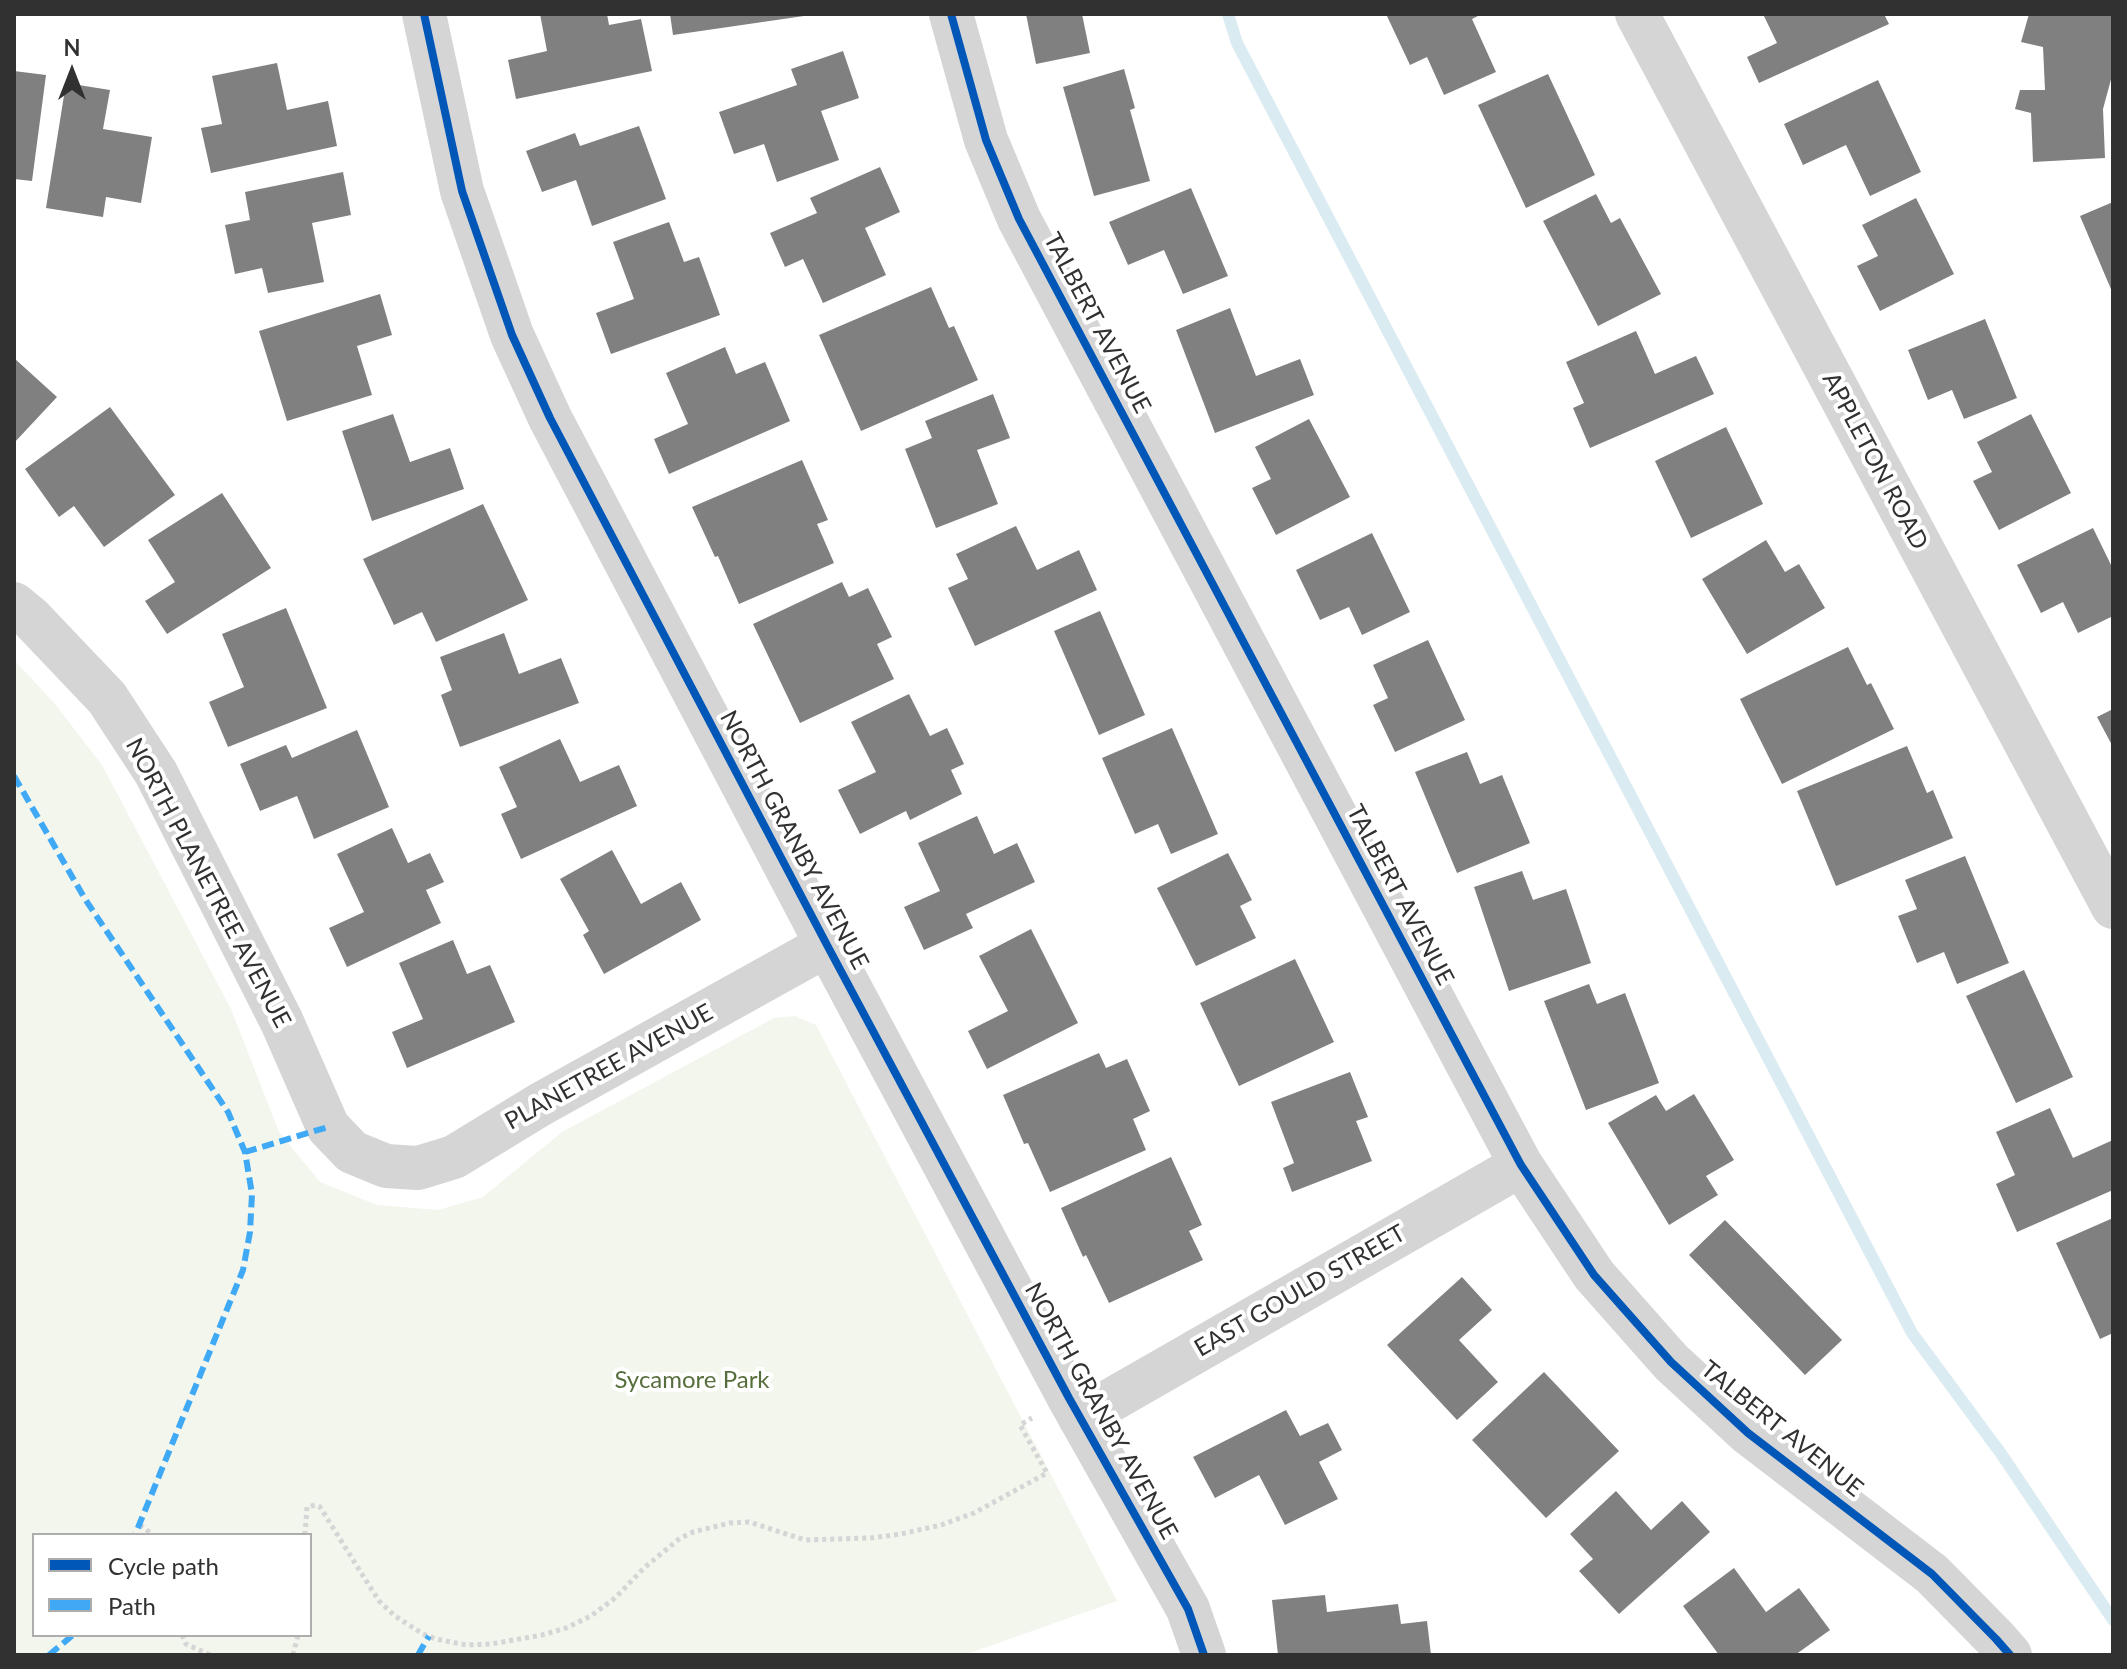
<!DOCTYPE html>
<style>
body{margin:0}
#map{position:relative;width:2127px;height:1669px;overflow:hidden;background:#fff;font-family:Lato,sans-serif}
canvas{display:block}
.frame{position:absolute;inset:0;border:16px solid #313131;pointer-events:none}
.legend{position:absolute;left:32px;top:1533px;width:280px;height:104px;box-sizing:border-box;background:#fff;border:2px solid #adadad;margin:0;padding:10px 14px;list-style:none;font-size:24px;color:#313131}
.legend li{display:flex;align-items:center;gap:16px;height:40px}
.legend b{width:40px;border:2px solid #adadad}
.north{position:absolute;left:32px;top:32px;width:80px;height:80px;-webkit-text-stroke:6px #fff;paint-order:stroke;rotate:0deg;font-size:22px;font-weight:700;line-height:32px;text-align:center;color:#313131}
.north::after{content:'';display:block;margin:auto;width:28px;height:36px;background:#313131;clip-path:polygon(50% 0,100% 100%,50% 72%,0 100%)}
</style>
<div id="map">
<canvas width="2127" height="1669"></canvas>
<div class="frame"></div>
<ul class="legend">
<li><b style="height:10px;background:#0057b8"></b>Cycle path</li>
<li><b style="height:10px;background:#3fa9f5"></b>Path</li>
</ul>
<div class="north">N</div>
</div>
<script>
const context = document.querySelector('canvas').getContext('2d');
context.lineJoin = 'round';
function paint(path, color) { context.fillStyle = color; context.fill(path, 'evenodd'); }
const toPath = rows => new Path2D(rows.map(r => 'M' + r).join(''));
function stroke(path, color, width, dash) { context.strokeStyle = color; context.lineWidth = width; context.lineCap = dash ? 'butt' : 'round'; context.setLineDash(dash || []); context.stroke(path); }
function drawText(font, color, halo, rows, align = 'center') {
  context.font = font + ' Lato,sans-serif'; context.lineWidth = 8; context.setLineDash([]); context.textBaseline = 'middle'; context.strokeStyle = halo; context.fillStyle = color; for (const [text, x, y, turn = 0] of rows) {
    context.save(); context.translate(x, y); context.rotate((+turn || 0) * Math.PI / 180); context.textAlign = isNaN(turn) ? turn : align; if (halo) context.strokeText(text, 0, 0); context.fillText(text, 0, 0); context.restore();
  }
}
const green = toPath([
 [14,660,55,704,102,765,231,1009,279,1132,320,1182,377,1205,438,1210,483,1197,562,1132,774,1018,795,1016,816,1025,1117,1601,964,1655,14,1655],
 [34,1535,310,1535,310,1635,34,1635]
]);
const stream = toPath([
 [1228,14,1237,43,1912,1333,2002,1455,2113,1620]
]);
const building = toPath([
 [540,14,607,14,609,25,641,19,652,71,516,99,508,60,547,51],
 [670,14,804,14,804,16,673,35],
 [1026,14,1082,14,1090,53,1036,64],
 [1386,14,1482,14,1472,19,1496,72,1444,95,1427,57,1410,65],
 [1763,14,1884,14,1889,24,1759,83,1747,57,1777,43],
 [2029,14,2113,14,2113,72,2103,109,2105,158,2033,162,2031,113,2015,109,2020,90,2045,90,2043,47,2021,42],
 [843,51,859,98,821,111,839,160,777,182,764,144,734,154,719,112,797,85,791,69],
 [277,63,287,110,328,101,337,146,211,173,201,128,222,124,212,76],
 [1124,69,1135,108,1130,110,1150,181,1094,196,1063,87],
 [14,71,46,75,32,181,14,179],
 [1548,74,1595,175,1526,208,1478,105],
 [1878,80,1921,172,1870,196,1846,145,1803,165,1784,124],
 [66,83,110,90,103,129,152,137,141,203,106,197,103,217,46,208],
 [639,126,666,199,592,226,576,180,542,192,526,151,575,133,580,146],
 [880,167,900,212,865,228,886,275,823,303,803,259,785,267,770,233,817,213,810,198],
 [343,172,351,215,312,223,324,282,268,293,262,268,235,274,225,225,250,220,245,192],
 [1191,188,1228,276,1183,294,1164,250,1128,265,1109,222],
 [1596,194,1611,223,1620,218,1661,294,1598,326,1543,221],
 [1916,198,1954,274,1880,311,1857,266,1878,256,1862,225],
 [2113,202,2113,294,2080,216],
 [669,222,684,262,699,257,720,315,611,354,596,313,634,299,613,242],
 [931,287,949,328,954,326,978,380,861,431,819,335],
 [380,294,392,335,357,346,372,395,287,421,259,331],
 [1230,308,1256,376,1300,359,1314,395,1215,433,1176,330],
 [1985,319,2017,398,1964,419,1952,390,1928,400,1908,350],
 [1636,331,1655,374,1696,356,1714,394,1590,448,1573,408,1584,403,1566,362],
 [725,347,736,374,765,362,790,421,669,474,654,439,688,424,666,373],
 [14,358,57,397,14,443],
 [993,394,1010,438,977,450,998,504,936,528,905,449,932,438,925,421],
 [110,407,175,495,104,547,74,506,59,517,25,469],
 [393,414,410,462,450,448,464,489,372,521,342,431],
 [2031,414,2071,493,1999,530,1973,481,1992,472,1977,442],
 [1309,419,1350,497,1276,535,1252,488,1271,479,1255,447],
 [1726,427,1763,504,1691,538,1655,461],
 [802,460,828,520,817,524,834,563,739,604,718,556,715,557,692,507],
 [222,493,271,568,167,634,145,601,175,582,148,540],
 [483,504,528,600,436,642,422,612,394,625,363,559],
 [1016,526,1037,570,1079,550,1097,590,975,646,948,588,968,579,956,554],
 [2093,528,2113,569,2113,616,2078,633,2063,602,2041,613,2017,565],
 [1372,533,1410,612,1362,635,1349,607,1320,620,1296,570],
 [1766,540,1785,572,1799,564,1825,608,1747,654,1702,579],
 [842,582,849,597,868,588,892,637,877,644,894,679,800,723,753,624],
 [286,608,327,708,228,747,209,702,244,687,222,634],
 [1100,611,1145,715,1099,735,1054,631],
 [504,633,519,674,561,658,579,703,460,747,441,695,452,690,440,657],
 [1428,640,1465,720,1395,752,1373,705,1388,698,1373,665],
 [1848,647,1867,685,1871,683,1894,729,1782,784,1740,699],
 [909,694,930,736,947,728,964,764,951,770,962,794,910,820,906,811,860,834,838,790,876,772,851,722],
 [2113,709,2113,747,2097,717],
 [1172,728,1218,834,1171,854,1158,824,1135,834,1102,758],
 [357,730,389,807,314,839,297,796,260,811,240,764,286,745,292,758],
 [560,739,580,782,619,765,637,806,521,859,501,814,517,807,499,767],
 [1907,746,1927,793,1933,790,1953,838,1836,886,1797,791],
 [1467,752,1480,784,1502,775,1530,843,1457,873,1415,772],
 [977,816,994,854,1017,843,1035,882,966,914,973,928,924,950,904,907,940,891,918,843],
 [392,828,408,863,430,853,444,882,426,890,441,923,347,967,329,928,364,912,337,854],
 [612,850,641,904,681,882,701,920,604,974,583,935,589,931,560,879],
 [1228,853,1252,900,1240,906,1256,938,1196,966,1157,888],
 [1965,856,2009,963,1957,984,1944,952,1917,963,1898,916,1917,909,1905,880],
 [1522,871,1533,900,1566,889,1591,963,1509,991,1474,887],
 [1031,929,1078,1023,987,1069,968,1031,1008,1011,979,956],
 [453,940,467,974,490,965,515,1022,407,1068,392,1032,423,1019,399,963],
 [1295,959,1334,1042,1239,1086,1200,1003],
 [2024,970,2073,1077,2016,1103,1966,996],
 [1589,984,1597,1004,1625,993,1659,1083,1586,1110,1544,1001],
 [1099,1053,1106,1068,1127,1059,1150,1111,1133,1119,1146,1150,1050,1192,1028,1143,1024,1144,1003,1095],
 [1350,1072,1368,1117,1356,1121,1372,1161,1292,1192,1283,1168,1294,1163,1271,1102],
 [1694,1094,1734,1160,1706,1176,1718,1195,1669,1225,1608,1123,1656,1095,1666,1111],
 [2050,1108,2073,1158,2113,1140,2113,1190,2017,1232,1996,1184,2015,1175,1996,1132],
 [1171,1157,1202,1225,1189,1231,1203,1260,1109,1303,1086,1255,1083,1257,1061,1208],
 [2113,1218,2113,1333,2100,1339,2056,1243],
 [1725,1220,1842,1340,1805,1375,1689,1255],
 [1462,1277,1492,1310,1459,1340,1498,1382,1457,1420,1387,1345],
 [1544,1372,1619,1451,1546,1518,1472,1440],
 [1286,1410,1300,1436,1328,1423,1342,1450,1319,1462,1338,1499,1285,1525,1259,1475,1215,1498,1193,1457],
 [1616,1491,1651,1530,1682,1501,1710,1532,1619,1614,1579,1571,1593,1559,1570,1534],
 [1734,1568,1766,1612,1799,1588,1830,1630,1795,1655,1762,1655,1761,1653,1757,1655,1719,1655,1683,1606],
 [1325,1595,1327,1612,1398,1604,1401,1624,1427,1621,1431,1655,1278,1655,1272,1600]
]);
const path = toPath([
 [140,1525,153,1535],
 [305,1535,307,1507,316,1505,320,1507,370,1587,380,1602,395,1616,423,1634,436,1639,466,1645,491,1644,542,1635,566,1628,591,1616,615,1598,644,1568,679,1539,693,1532,730,1523,749,1522,805,1540,870,1538,901,1534,941,1525,974,1513,1047,1473,1020,1425,1032,1418],
 [182,1635,186,1644,210,1655],
 [293,1655,298,1635]
]);
const minor = toPath([
 [424,14,462,191,512,335,550,418,827,945,1069,1398,1188,1609,1204,1655],
 [951,14,986,140,1019,219,1521,1165,1594,1275,1671,1362,1748,1433,1932,1574,1996,1639,2010,1655],
 [1637,14,2113,907],
 [14,604,30,617,107,698,156,773,282,1022,328,1127,352,1152,386,1166,418,1168,454,1157,541,1104,827,945],
 [1080,1418,1521,1165]
]);
const quiet = toPath([
 [14,776,85,899,228,1112,245,1152,252,1194,250,1232,243,1270,135,1535],
 [245,1152,328,1127],
 [49,1655,73,1635],
 [418,1655,429,1636]
]);
const cycleway = toPath([
 [424,14,462,191,512,335,550,418,827,945,1069,1398,1188,1609,1204,1655],
 [951,14,986,140,1019,219,1521,1165,1594,1275,1671,1362,1748,1433,1932,1574,1996,1639,2010,1655]
]);
const streetNames = [
 ["TALBERT AVENUE",1097,323,62],
 ["APPLETON ROAD",1875,461,62],
 ["NORTH GRANBY AVENUE",794,840,62],
 ["NORTH PLANETREE AVENUE",208,883,62],
 ["TALBERT AVENUE",1400,895,62],
 ["PLANETREE AVENUE",609,1067,-29],
 ["EAST GOULD STREET",1300,1291,-30],
 ["NORTH GRANBY AVENUE",1101,1411,61],
 ["TALBERT AVENUE",1782,1429,39]
];
const parkNames = [
 ["Sycamore Park",692,1380]
];
paint(green, '#f2f6ed');
stroke(stream, '#dbebf2', 12);
paint(building, '#808080');
stroke(path, '#d5d5d5', 5, [4, 4]);
stroke(minor, '#d5d5d5', 44);
stroke(quiet, '#3fa9f5', 6, [12, 6]);
stroke(cycleway, '#0057b8', 8);
drawText('24px', '#313131', '#fff', streetNames);
drawText('24px', '#576e3d', '#fff', parkNames);
</script>
